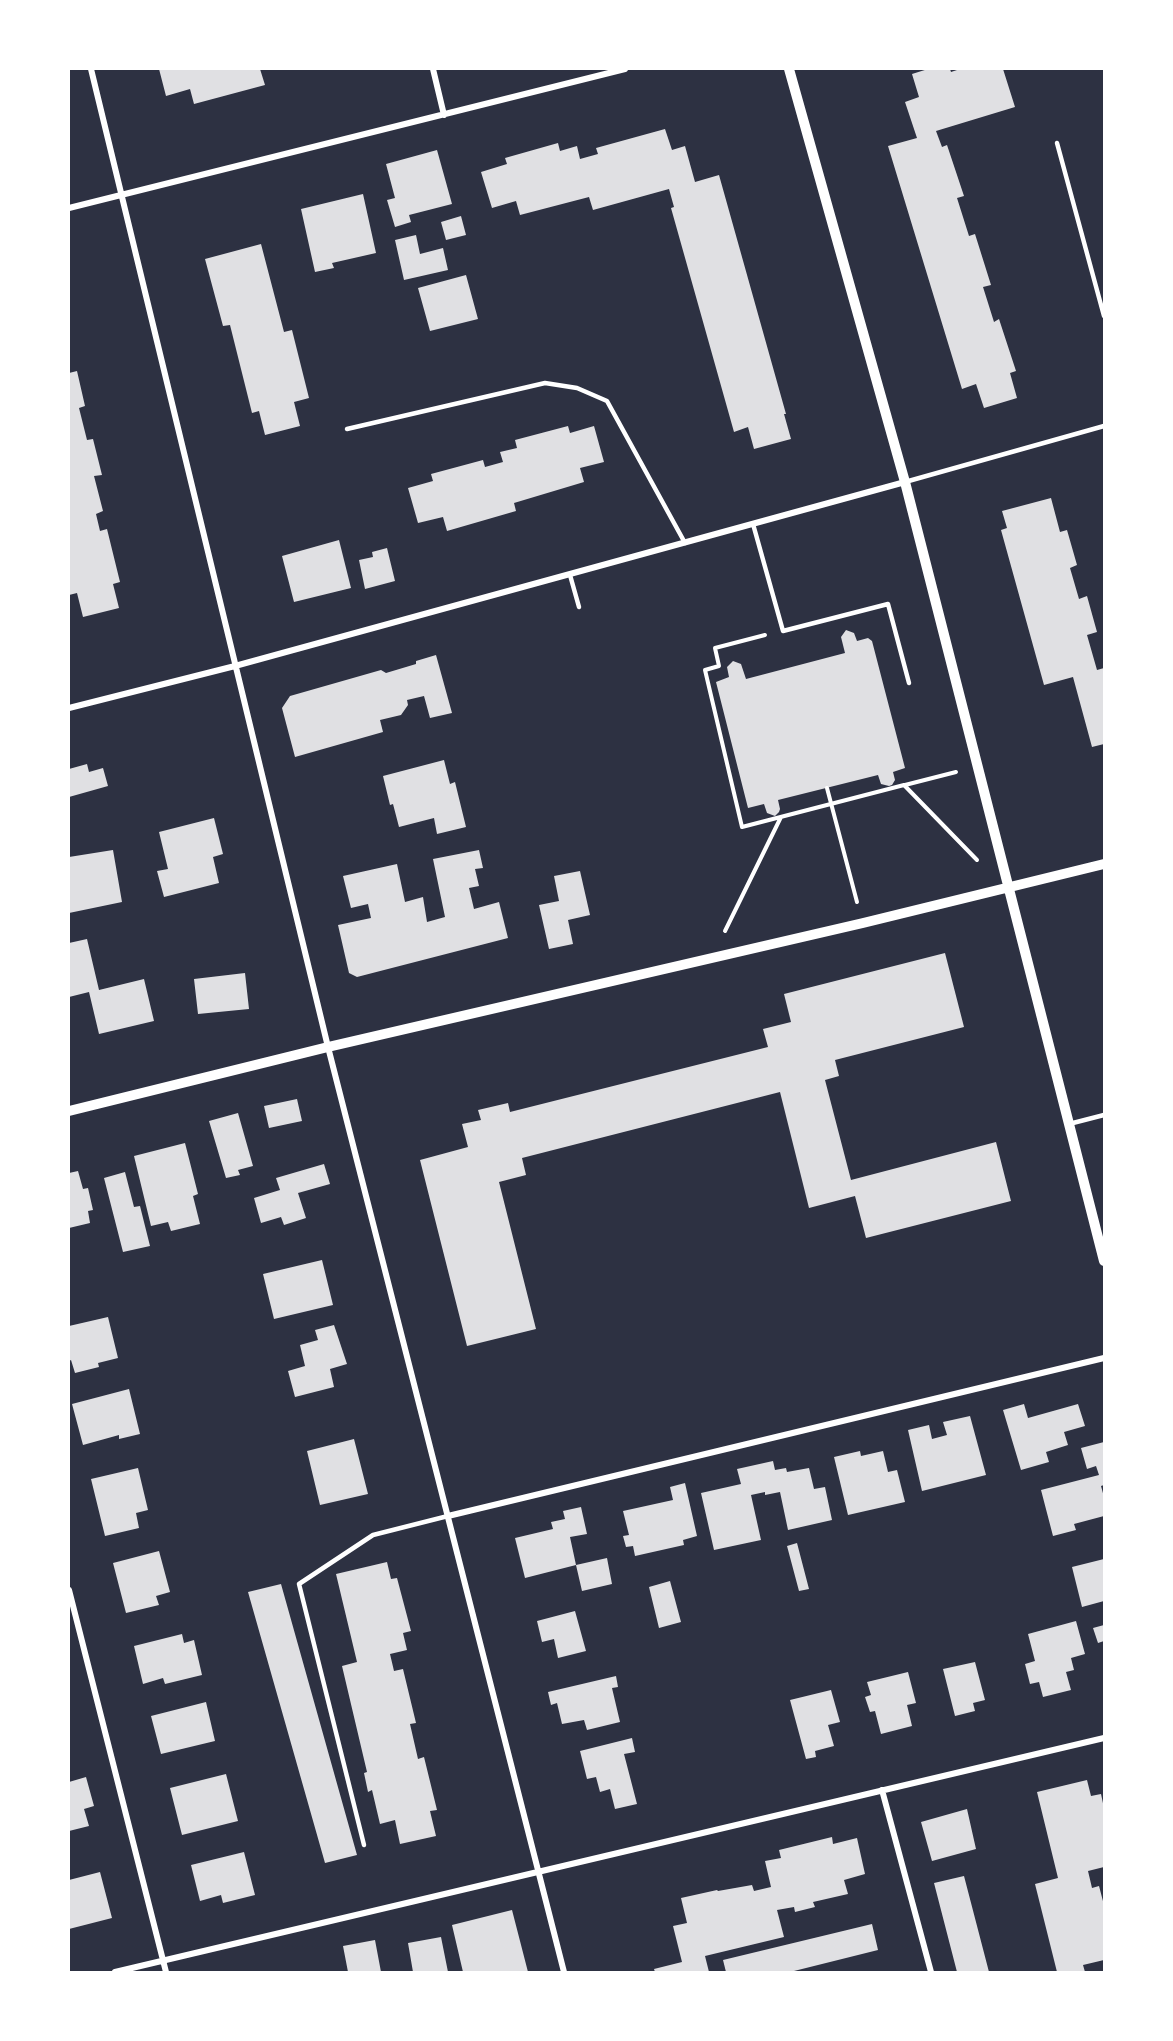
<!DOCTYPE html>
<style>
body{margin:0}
#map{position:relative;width:1173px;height:2041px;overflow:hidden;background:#2d3142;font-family:Helvetica,sans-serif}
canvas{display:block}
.frame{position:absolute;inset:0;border:70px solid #fff;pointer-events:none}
</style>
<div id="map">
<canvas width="1173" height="2041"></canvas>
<div class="frame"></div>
</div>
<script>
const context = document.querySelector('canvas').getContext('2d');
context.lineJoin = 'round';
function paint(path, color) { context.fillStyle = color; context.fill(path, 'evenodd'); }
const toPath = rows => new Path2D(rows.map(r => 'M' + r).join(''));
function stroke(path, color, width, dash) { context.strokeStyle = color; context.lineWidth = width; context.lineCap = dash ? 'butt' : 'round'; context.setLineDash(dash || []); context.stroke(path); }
const building = toPath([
 [159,69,260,69,265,85,194,104,190,89,166,96],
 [928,69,950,69,951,72,960,69,1003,69,1015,107,936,131,942,147,947,145,964,196,957,198,969,236,975,234,991,285,983,287,994,322,999,319,1016,371,1010,373,1017,398,984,408,976,384,962,389,888,146,917,138,905,102,919,97,912,74],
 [665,129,672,150,685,146,695,182,719,175,786,414,784,414,791,439,754,449,748,427,734,432,671,208,674,207,669,189,593,210,589,197,520,215,516,201,492,208,481,172,507,164,505,158,558,143,560,151,577,146,580,159,598,154,596,148],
 [437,150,452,204,409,215,411,222,395,227,387,200,395,198,386,164],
 [363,194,376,253,332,263,334,268,315,272,301,209],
 [461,216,466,235,446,240,441,222],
 [416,235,420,254,443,248,448,270,404,280,395,240],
 [261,244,284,332,292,330,309,398,294,402,300,426,265,435,259,411,252,413,230,325,223,326,205,259],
 [466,275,478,319,430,331,418,288],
 [77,371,85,406,79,408,87,440,93,439,102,475,94,476,103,511,96,514,100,531,107,529,120,582,113,584,119,608,83,617,77,593,69,595,69,373],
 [568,426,570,433,594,426,604,462,580,468,584,482,514,503,516,511,447,531,443,517,418,523,408,488,433,481,431,474,483,460,485,467,503,462,500,452,517,448,515,440],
 [1051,498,1060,532,1067,530,1077,565,1070,568,1079,599,1087,596,1097,632,1087,635,1097,670,1104,668,1104,744,1092,747,1073,677,1044,685,1001,530,1007,528,1002,511],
 [339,540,351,588,294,602,282,556],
 [387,548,395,581,365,589,359,560,373,557,372,552],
 [846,630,854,633,857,641,868,638,872,641,905,768,893,772,895,780,892,785,889,786,881,784,878,775,778,800,780,809,779,812,775,816,767,813,764,804,748,808,716,682,729,677,727,667,733,661,741,664,746,679,845,653,841,637],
 [436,655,452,713,430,718,424,696,407,700,408,705,401,715,380,720,383,732,295,757,282,708,290,696,381,670,386,673,416,664,416,661],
 [444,760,450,784,455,782,466,827,437,834,434,818,399,827,393,804,390,805,383,776],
 [87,764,89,772,103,768,108,786,69,797,69,769],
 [214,818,223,854,213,857,219,883,164,897,157,871,168,869,159,832],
 [113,850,122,902,69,913,69,857],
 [479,850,483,868,475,869,479,886,469,888,474,909,499,902,508,938,357,977,349,973,338,925,371,918,368,904,351,908,343,876,397,864,405,902,423,897,427,922,445,917,433,859],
 [580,871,590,915,568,920,573,944,549,949,539,905,559,901,554,876],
 [87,939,99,990,144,979,154,1021,99,1034,89,992,69,997,69,943],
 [945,953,964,1027,835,1060,839,1076,825,1080,851,1180,996,1142,1011,1201,866,1238,855,1196,809,1208,780,1092,522,1158,526,1175,499,1182,536,1329,467,1346,420,1160,468,1147,462,1124,481,1120,478,1110,508,1103,510,1112,768,1047,763,1029,791,1022,784,994],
 [245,973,249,1009,198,1014,194,979],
 [297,1099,302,1121,269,1128,264,1106],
 [238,1113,253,1166,238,1170,240,1175,226,1178,209,1121],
 [185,1143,198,1194,193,1196,200,1224,171,1231,168,1222,151,1226,134,1156],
 [324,1164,330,1184,298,1193,306,1218,284,1225,281,1217,261,1223,254,1198,280,1190,276,1178],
 [78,1171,83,1189,88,1188,93,1210,88,1211,90,1223,69,1228,69,1173],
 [125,1172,134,1207,140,1206,150,1246,123,1252,104,1178],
 [322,1260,333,1305,274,1319,263,1274],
 [108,1317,118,1358,98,1363,99,1367,75,1373,71,1360,69,1361,69,1326],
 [334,1325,347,1364,330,1369,334,1387,295,1397,288,1371,305,1366,300,1345,318,1340,315,1330],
 [129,1389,140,1434,119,1439,119,1435,83,1445,72,1404],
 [1024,1404,1028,1418,1078,1404,1085,1426,1064,1432,1068,1445,1046,1452,1049,1462,1021,1470,1003,1410],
 [970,1416,986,1475,922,1491,908,1430,929,1425,932,1439,947,1435,943,1422],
 [354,1439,368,1494,320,1505,307,1451],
 [1104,1442,1104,1485,1101,1486,1104,1497,1104,1516,1074,1524,1076,1530,1053,1536,1041,1490,1099,1475,1096,1466,1087,1469,1081,1448],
 [860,1451,861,1456,883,1451,888,1472,897,1470,905,1502,848,1515,834,1457],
 [773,1461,775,1470,786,1468,787,1472,809,1468,814,1489,825,1487,832,1520,788,1530,780,1492,765,1495,765,1492,751,1495,761,1540,714,1550,701,1493,741,1484,737,1469],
 [138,1468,148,1510,136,1513,139,1528,105,1536,91,1479],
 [685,1483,697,1536,683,1540,684,1545,635,1556,633,1546,626,1547,623,1536,629,1535,623,1511,673,1500,670,1487],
 [581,1507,587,1534,570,1537,576,1565,525,1578,515,1538,553,1529,551,1522,565,1519,563,1511],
 [797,1543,809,1589,799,1591,787,1546],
 [159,1551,170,1592,156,1596,159,1605,126,1613,113,1563],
 [607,1558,612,1584,582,1591,576,1565],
 [1104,1559,1104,1601,1082,1607,1072,1567],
 [387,1562,391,1579,397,1578,411,1631,403,1633,407,1650,390,1654,394,1671,403,1669,416,1723,410,1724,418,1759,424,1757,437,1810,430,1811,436,1836,400,1844,395,1820,380,1824,372,1790,368,1792,364,1773,367,1772,342,1666,357,1662,336,1574],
 [670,1581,681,1622,659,1628,649,1587],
 [281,1584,357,1855,325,1863,248,1592],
 [575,1611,586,1651,558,1658,554,1639,542,1642,537,1621],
 [1076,1621,1085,1654,1071,1658,1074,1670,1066,1672,1071,1690,1043,1697,1039,1682,1030,1684,1025,1664,1035,1661,1028,1634],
 [1104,1625,1104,1641,1098,1643,1093,1628],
 [182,1634,184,1643,194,1640,202,1675,165,1684,163,1678,143,1684,134,1646],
 [975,1662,985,1700,973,1703,975,1711,955,1716,943,1669],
 [908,1672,916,1703,907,1705,912,1726,881,1734,875,1711,870,1712,865,1697,871,1695,867,1682],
 [616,1676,618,1687,612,1688,620,1722,587,1730,584,1720,562,1724,557,1703,551,1705,548,1692],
 [831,1690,840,1722,828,1725,834,1746,815,1751,816,1757,806,1759,790,1700],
 [206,1702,215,1741,161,1754,151,1716],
 [632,1738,635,1752,624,1754,637,1804,615,1809,610,1789,600,1792,596,1777,587,1779,580,1751],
 [226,1774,238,1821,182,1835,170,1788],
 [86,1777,94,1806,84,1809,89,1826,69,1831,69,1782],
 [1087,1780,1091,1796,1101,1794,1104,1808,1104,1867,1088,1871,1092,1888,1099,1886,1104,1905,1104,1960,1083,1965,1085,1972,1057,1972,1035,1884,1058,1878,1037,1792],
 [967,1809,976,1849,932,1861,921,1822],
 [832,1837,833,1844,857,1838,865,1874,844,1880,848,1894,813,1902,815,1907,795,1912,794,1907,777,1910,784,1937,705,1956,709,1972,655,1972,654,1969,682,1962,673,1926,687,1923,681,1898,717,1890,718,1891,752,1885,754,1891,771,1887,765,1861,781,1858,779,1850],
 [244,1852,255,1895,223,1903,221,1895,200,1901,191,1865],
 [100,1872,112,1918,69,1929,69,1880],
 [964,1876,989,1972,957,1972,934,1883],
 [512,1910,528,1972,463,1972,452,1925],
 [872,1924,878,1950,790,1972,726,1972,723,1960],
 [441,1937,448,1972,413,1972,408,1943],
 [375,1940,381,1972,348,1972,343,1946]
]);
const path = toPath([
 [765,635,715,648,719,666,705,670,742,827,904,785,977,860],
 [905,785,956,772],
 [827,788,857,902],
 [725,931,781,817]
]);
const service = toPath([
 [1057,143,1104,316],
 [347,429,545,383,577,388,607,401,685,543],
 [905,482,1104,426],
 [753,524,783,631,888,604,909,683],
 [570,575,579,607],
 [1069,1124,1104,1115],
 [364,1845,299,1584,373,1535,448,1516]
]);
const minor = toPath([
 [91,69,328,1047,564,1972],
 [433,69,444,115],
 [69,208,625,69],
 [69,708,235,666,905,482],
 [448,1516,1104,1358],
 [69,1590,166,1972],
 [882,1790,931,1972],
 [115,1972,1104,1738]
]);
const tertiary = toPath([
 [789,69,905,482,1104,1261],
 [69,1111,328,1047,863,923,1104,864]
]);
paint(building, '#e0e0e3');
stroke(path, '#fff', 4);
stroke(service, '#fff', 4.5);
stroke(minor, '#fff', 6);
stroke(tertiary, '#fff', 10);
</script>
